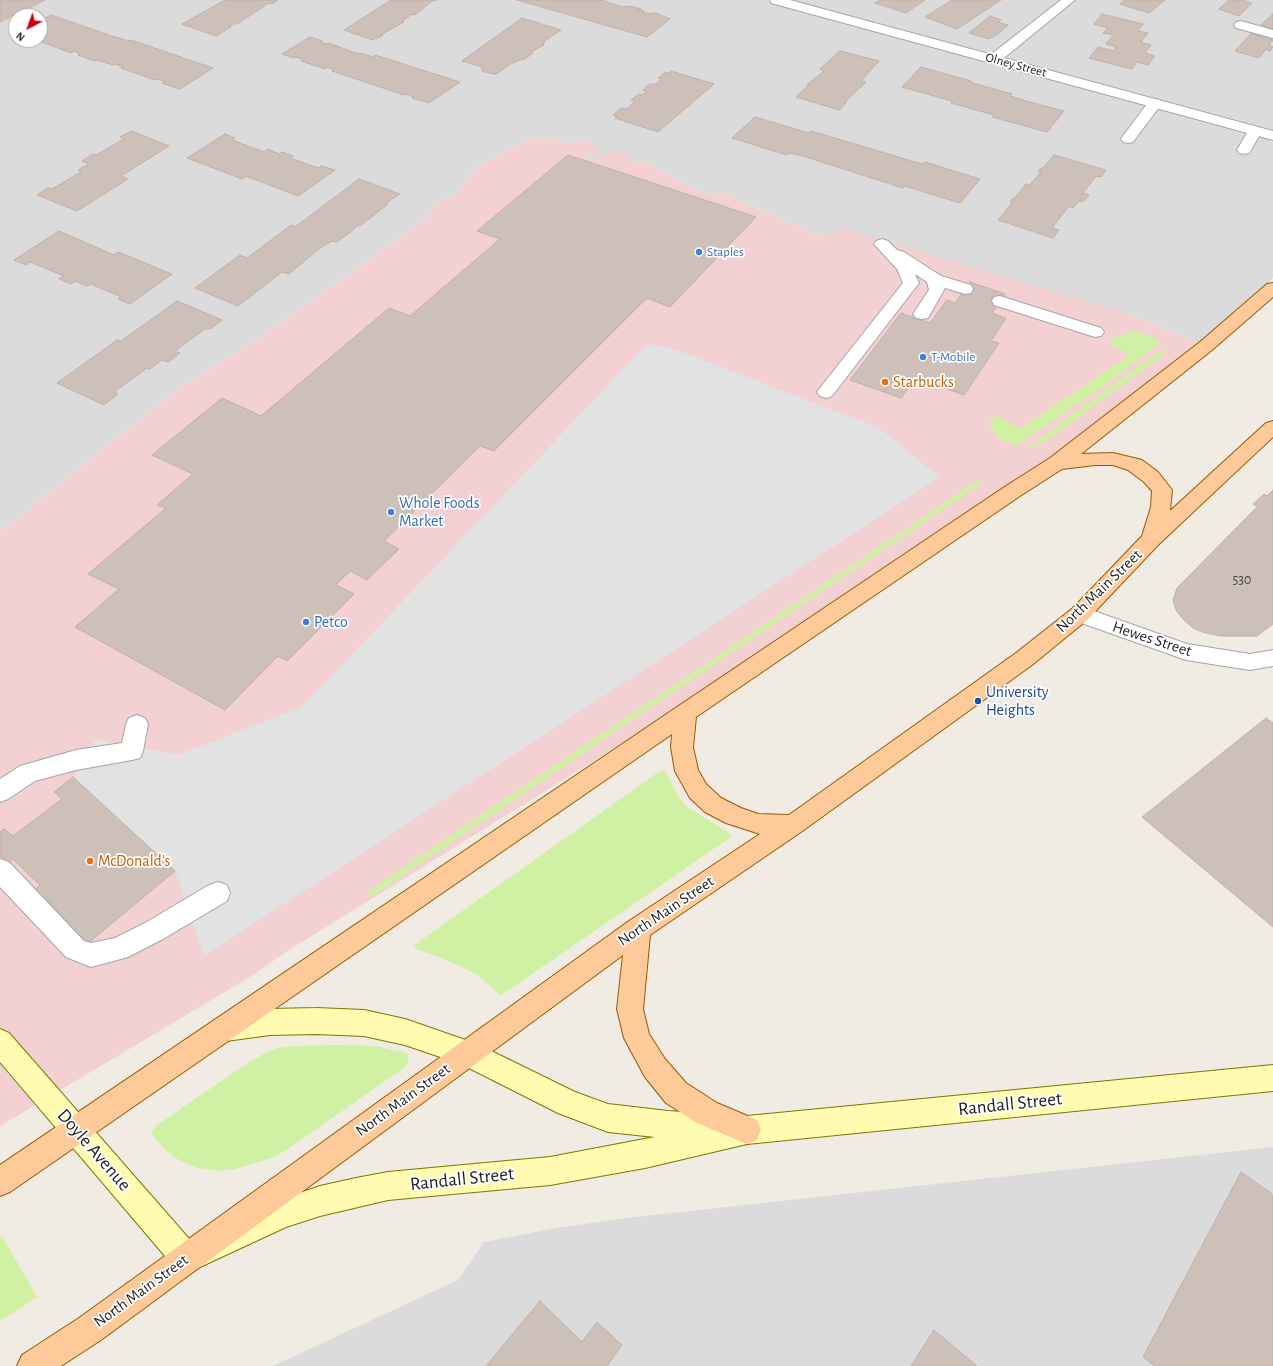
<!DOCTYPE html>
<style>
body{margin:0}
#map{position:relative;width:1273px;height:1366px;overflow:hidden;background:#f0ebe3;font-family:"Alegreya Sans",sans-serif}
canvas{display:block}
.north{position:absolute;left:8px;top:8px;width:40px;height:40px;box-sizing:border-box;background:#fff;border:1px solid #a5a5a5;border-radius:50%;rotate:221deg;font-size:11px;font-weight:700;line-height:16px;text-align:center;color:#1e1e1e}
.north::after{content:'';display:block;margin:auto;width:14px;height:18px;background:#cc0012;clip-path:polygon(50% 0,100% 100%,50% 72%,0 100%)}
</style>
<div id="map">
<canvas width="1273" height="1366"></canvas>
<div class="north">N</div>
</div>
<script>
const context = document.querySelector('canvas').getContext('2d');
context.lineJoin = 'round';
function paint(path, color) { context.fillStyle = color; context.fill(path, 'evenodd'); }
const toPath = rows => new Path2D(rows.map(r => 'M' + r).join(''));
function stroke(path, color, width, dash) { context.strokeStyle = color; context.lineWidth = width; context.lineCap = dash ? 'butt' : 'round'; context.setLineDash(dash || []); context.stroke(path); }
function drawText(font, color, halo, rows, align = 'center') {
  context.font = font + ' "Alegreya Sans",sans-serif'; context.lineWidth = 3.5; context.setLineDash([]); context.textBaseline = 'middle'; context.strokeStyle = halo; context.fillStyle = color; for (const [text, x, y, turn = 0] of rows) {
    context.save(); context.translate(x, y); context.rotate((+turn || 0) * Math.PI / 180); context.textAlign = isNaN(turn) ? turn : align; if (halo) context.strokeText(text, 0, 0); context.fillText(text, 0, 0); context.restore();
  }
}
const residential = toPath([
 [0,0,1273,0,1273,278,1204,345,1133,315,823,237,742,202,725,192,713,195,687,186,647,162,631,163,586,160,588,141,568,144,547,138,528,139,474,169,457,194,436,203,427,218,255,341,179,388,0,532],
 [16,16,40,16,40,40,16,40],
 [1273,1147,1273,1366,273,1366,458,1280,484,1242,556,1228,635,1217]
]);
const commercial = toPath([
 [547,138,568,144,588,141,599,152,586,156,586,160,621,151,630,157,631,163,647,162,687,186,713,195,725,192,742,202,823,237,843,228,1133,315,1204,345,1145,395,726,679,289,950,250,977,0,1126,0,532,179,388,255,341,427,218,436,203,457,194,474,169,528,139]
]);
const grass = toPath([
 [1131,332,1148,335,1161,342,1104,386,1016,446,997,437,990,426,990,422,994,417,998,416,1019,429,1130,355,1108,342,1118,336],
 [1165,347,1164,353,1162,356,1050,438,1035,446,1028,447],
 [978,480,982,483,371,897,367,892],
 [660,771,665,771,679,797,687,807,728,832,731,837,500,996,492,987,474,973,442,958,416,949,413,946],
 [337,1045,374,1046,400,1051,406,1053,408,1055,408,1062,405,1067,288,1149,274,1157,235,1169,219,1171,197,1168,179,1160,165,1150,151,1133,156,1126,249,1062,268,1052,278,1048,300,1046],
 [2,1236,37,1297,0,1321,0,1238]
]);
const parking = toPath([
 [647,344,671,348,879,428,940,477,204,956,175,871,73,777,96,739,178,755,302,707]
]);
const building = toPath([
 [0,0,45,0,0,22,0,0],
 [225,0,278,0,272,4,269,3,237,24,235,23,229,27,231,27,216,36,182,24,225,0],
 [391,0,437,0,432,1,415,15,412,14,402,21,404,22,380,35,383,35,378,38,376,38,373,40,344,30,391,0],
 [517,0,602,0,622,7,630,6,641,9,639,10,644,11,642,12,649,14,656,13,670,19,647,37,517,0],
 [880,0,925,0,906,13,875,3,880,0],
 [952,0,1001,0,957,29,925,17,952,0],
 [1124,0,1165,0,1149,13,1120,4,1124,0],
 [1229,0,1242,0,1252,3,1239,16,1219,9,1229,0],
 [1102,14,1143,24,1138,31,1148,33,1141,42,1151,45,1145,53,1155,56,1148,65,1137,62,1132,69,1089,58,1098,47,1113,51,1116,47,1106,44,1113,35,1103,33,1108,28,1094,24,1102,14],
 [1273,14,1273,29,1261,25,1273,14],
 [51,15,106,34,105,34,129,41,131,40,213,68,180,89,162,83,165,81,157,79,155,80,121,68,123,67,115,64,113,65,97,60,95,61,78,55,80,54,74,51,71,53,39,41,40,40,40,21,51,15],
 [990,16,1001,20,998,22,1008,25,998,34,989,39,969,33,990,16],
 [522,18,561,30,543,42,545,42,542,44,544,45,531,52,533,53,525,59,519,60,514,63,512,63,496,74,493,74,482,71,483,70,481,69,483,67,462,61,522,18],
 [1251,34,1273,40,1269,45,1273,47,1270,51,1266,49,1259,58,1235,51,1251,34],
 [310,37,322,41,319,42,327,44,329,43,358,54,360,53,373,57,375,55,460,82,429,103,412,98,414,97,406,94,404,95,332,71,334,70,327,67,325,69,301,61,303,59,295,57,293,58,282,54,310,37],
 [840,51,879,61,861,81,866,82,844,103,846,103,839,110,796,97,809,85,807,85,824,71,820,69,840,51],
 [921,67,971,81,969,82,1012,94,1010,96,1026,101,1064,111,1047,132,992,117,994,115,951,103,952,101,902,87,921,67],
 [671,71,714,84,658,132,615,118,617,116,613,115,621,108,625,109,628,108,635,101,631,100,639,94,642,95,647,92,643,90,650,84,656,84,661,80,662,79,658,78,666,72,669,73,671,71],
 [755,117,809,133,811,131,922,164,925,162,980,179,960,203,918,190,904,186,903,188,803,156,789,153,787,155,732,138,755,117],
 [131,131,169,146,121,176,128,179,77,211,37,195,48,188,52,189,81,172,78,170,89,164,82,161,93,154,96,155,124,139,120,137,131,131],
 [225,134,235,138,232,140,264,152,268,149,279,154,282,152,293,156,290,158,318,168,322,166,335,170,298,196,246,176,242,179,187,158,225,134],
 [568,155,756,217,670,307,647,298,494,451,480,446,384,541,399,549,367,580,350,571,336,585,354,594,287,661,278,656,225,710,75,627,119,589,88,574,166,508,157,505,193,474,152,455,222,398,261,416,389,308,410,316,500,239,477,231,568,155],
 [1054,155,1106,170,1101,177,1096,176,1083,193,1089,195,1083,202,1079,201,1073,208,1069,206,1052,228,1059,230,1053,238,998,220,1012,203,1010,202,1013,198,1014,199,1026,184,1030,185,1041,172,1038,171,1041,168,1043,168,1054,155],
 [359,179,400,194,386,203,388,204,360,226,358,225,351,232,346,234,348,234,337,242,332,241,320,248,289,274,282,272,238,306,195,288,240,255,247,258,291,225,295,227,359,179],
 [59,231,114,255,118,252,172,274,130,304,118,299,121,297,91,284,87,286,75,281,71,284,59,279,64,276,30,262,26,265,14,260,59,231],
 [970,282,1005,294,992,313,1006,318,991,341,999,343,964,395,916,378,901,398,850,380,901,313,930,323,947,300,955,303,970,282],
 [177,301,222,320,210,329,206,328,175,351,180,353,168,362,162,360,150,369,147,368,114,392,118,394,104,405,57,383,117,340,121,341,177,301],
 [1273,490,1273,624,1257,636,1220,636,1202,632,1193,628,1183,619,1176,610,1173,600,1177,588,1257,507,1253,504,1264,494,1267,496,1273,490],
 [1266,718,1273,723,1273,927,1142,817,1266,718],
 [73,777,175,871,87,944,34,891,40,885,13,859,7,863,0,856,0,832,4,829,13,836,62,799,54,792,73,777],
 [1241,1172,1271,1193,1273,1197,1273,1366,1155,1366,1143,1357,1241,1172],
 [540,1301,582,1342,597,1322,622,1345,607,1366,486,1366,540,1301],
 [934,1330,977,1366,911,1366,934,1330]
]);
const service = toPath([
 [1155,99,1160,100,1162,103,1160,106,1133,142,1128,143,1123,142,1121,139,1123,136,1150,100,1155,99],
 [1255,127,1260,128,1262,131,1251,150,1249,153,1244,154,1239,153,1237,150,1248,131,1250,128,1255,127],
 [882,239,888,241,897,250,904,252,941,276,971,285,973,289,971,293,965,294,945,288,928,318,922,319,916,318,913,314,929,290,927,282,915,274,919,283,832,396,826,398,820,396,817,392,820,388,903,283,897,269,874,244,876,241,882,239],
 [1000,296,1101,328,1104,332,1101,336,1095,337,994,305,992,301,994,297,1000,296],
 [137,715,145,718,148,724,143,751,140,758,132,760,76,770,35,781,8,799,0,802,0,779,20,766,76,750,122,743,126,724,129,718,137,715],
 [0,859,9,862,84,941,91,943,115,938,145,923,209,885,218,882,227,885,230,893,227,901,163,939,128,957,91,967,66,957,0,887,0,859]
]);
const minor = toPath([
 [1061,0,1075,0,999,62,989,62,987,59,989,56,1061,0],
 [1241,21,1273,30,1273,38,1236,28,1234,25,1236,22,1241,21],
 [1080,606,1187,644,1250,654,1273,650,1273,666,1250,670,1186,660,1073,620,1069,614,1073,608,1080,606]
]);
const tertiary = toPath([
 [770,0,790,0,1273,131,1273,140,771,3,770,0]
]);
const secondary = toPath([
 [316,1008,364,1010,405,1019,477,1044,575,1092,608,1104,668,1111,724,1115,734,1119,747,1116,1273,1065,1273,1091,747,1144,645,1168,550,1185,388,1200,320,1216,286,1227,187,1273,176,1269,0,1062,0,1029,9,1033,191,1241,282,1199,320,1186,356,1178,388,1172,550,1157,655,1137,608,1132,558,1113,461,1064,405,1045,364,1036,316,1034,270,1035,226,1041,217,1037,213,1028,217,1019,226,1015,270,1009,316,1008]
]);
const primary = toPath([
 [1273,283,1273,297,1212,350,1081,454,1113,453,1142,460,1158,472,1172,490,1170,511,1266,423,1273,421,1273,437,1159,544,1087,620,1032,665,801,832,650,935,643,1009,649,1034,665,1059,686,1083,717,1103,757,1120,761,1130,757,1140,747,1144,697,1123,666,1103,645,1077,624,1038,617,1009,623,955,101,1340,61,1366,17,1366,22,1355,79,1318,629,921,760,834,726,823,705,812,690,798,675,771,671,747,672,734,10,1192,0,1196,0,1165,677,707,1006,486,1050,458,1200,342,1267,284,1273,283],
 [1095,465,1113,465,1128,470,1144,482,1152,491,1151,507,1142,536,1073,608,1016,653,789,815,758,814,741,808,721,798,706,784,698,770,693,747,696,717,1020,496,1062,469,1095,465]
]);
const markers = [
 [699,252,4,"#3f7fe0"],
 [923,357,4,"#3f7fe0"],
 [885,382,4,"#e8710a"],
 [391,512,4,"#3f7fe0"],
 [306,622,4,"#3f7fe0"],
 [978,701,4,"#1a4fb4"],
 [90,861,4,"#e8710a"]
];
const farStreetnames = [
 ["Olney Street",1016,65,15]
];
const farShopnames = [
 ["Staples",707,252],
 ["T-Mobile",931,357]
];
const numberNames = [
 ["530",1242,580]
];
const foodNames = [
 ["Starbucks",893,382],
 ["McDonald's",98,861]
];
const shopNames = [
 ["Whole Foods",399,503],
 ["Market",399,521],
 ["Petco",314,622]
];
const streetNames = [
 ["North Main Street",1099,591,-44],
 ["Hewes Street",1152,639,18],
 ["North Main Street",666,911,-34],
 ["North Main Street",403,1100,-36],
 ["North Main Street",141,1291,-36]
];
const transitNames = [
 ["University",986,692],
 ["Heights",986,710]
];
const nearStreetnames = [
 ["Randall Street",1010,1104,-6],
 ["Doyle Avenue",94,1150,49],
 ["Randall Street",462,1179,-6]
];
paint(residential, '#dcdbdb');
paint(commercial, '#f3d1d2');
paint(grass, '#d0f0a4');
paint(parking, '#e2e2e2');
paint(building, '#cdc0b9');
stroke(building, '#c4afa4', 1);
stroke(service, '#a5a5a5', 2);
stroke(minor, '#a5a5a5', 2);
stroke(tertiary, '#a5a5a5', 2);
stroke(secondary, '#787a00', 2);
stroke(primary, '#985900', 2);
paint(service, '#fff');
paint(minor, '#fff');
paint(tertiary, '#fff');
paint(secondary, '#fffcb2');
paint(primary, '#ffca99');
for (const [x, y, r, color] of markers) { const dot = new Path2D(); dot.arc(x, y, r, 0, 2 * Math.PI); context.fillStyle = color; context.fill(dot); stroke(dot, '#fff', 1.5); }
drawText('13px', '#1e1e1e', '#fff', farStreetnames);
drawText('13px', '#366cbe', '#fff', farShopnames, 'left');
drawText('14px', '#4a4645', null, numberNames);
drawText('16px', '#c56008', '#fff', foodNames, 'left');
drawText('16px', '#366cbe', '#fff', shopNames, 'left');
drawText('16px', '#1e1e1e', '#fff', streetNames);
drawText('16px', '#164399', '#fff', transitNames, 'left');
drawText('19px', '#1e1e1e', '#fff', nearStreetnames);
</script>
